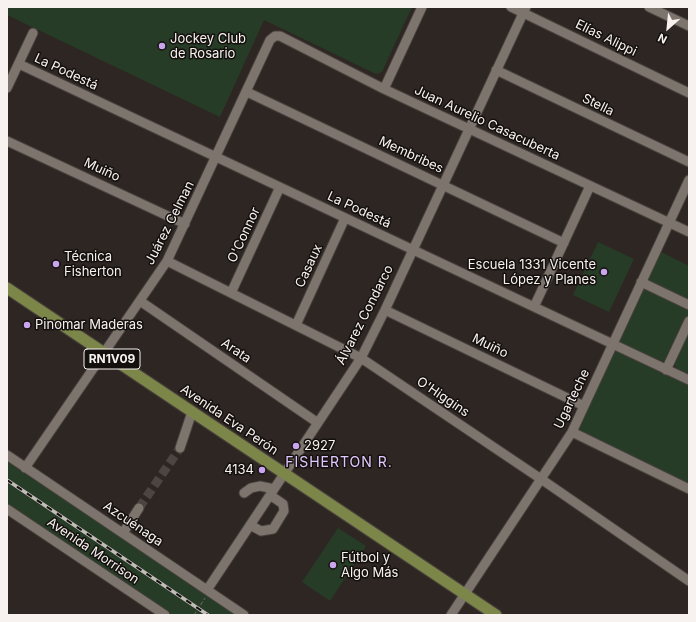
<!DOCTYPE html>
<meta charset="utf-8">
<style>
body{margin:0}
#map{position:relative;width:696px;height:622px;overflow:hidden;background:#2e2622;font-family:Inter,sans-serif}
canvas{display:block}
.frame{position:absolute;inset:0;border:8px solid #f7f2ef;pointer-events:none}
.north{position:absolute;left:648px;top:8px;width:40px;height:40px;-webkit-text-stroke:3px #14100e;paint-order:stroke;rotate:207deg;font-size:11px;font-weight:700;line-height:16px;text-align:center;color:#f7f2ef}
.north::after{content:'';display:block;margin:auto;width:14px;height:18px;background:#f7f2ef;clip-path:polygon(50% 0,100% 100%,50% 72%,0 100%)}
</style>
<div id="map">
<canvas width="696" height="622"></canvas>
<div class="frame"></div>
<div class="north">N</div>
</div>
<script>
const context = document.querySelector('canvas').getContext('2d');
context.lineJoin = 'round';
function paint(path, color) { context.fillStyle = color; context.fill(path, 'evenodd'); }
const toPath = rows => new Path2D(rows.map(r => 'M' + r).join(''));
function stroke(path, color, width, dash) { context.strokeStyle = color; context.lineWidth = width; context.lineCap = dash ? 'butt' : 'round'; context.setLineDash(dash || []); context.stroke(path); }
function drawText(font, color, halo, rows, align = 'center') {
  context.font = font + ' Inter,sans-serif'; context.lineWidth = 3; context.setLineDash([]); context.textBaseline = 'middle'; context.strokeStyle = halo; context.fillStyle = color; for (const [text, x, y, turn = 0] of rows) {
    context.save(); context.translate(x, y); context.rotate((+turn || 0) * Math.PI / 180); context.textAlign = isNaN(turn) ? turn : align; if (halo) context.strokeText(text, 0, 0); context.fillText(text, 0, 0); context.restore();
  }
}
const green = toPath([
 [7,7,412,7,382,72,376,74,264,20,220,117,7,15],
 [598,242,634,259,609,312,573,295],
 [659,251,689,266,689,301,648,281,648,278],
 [644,288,686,306,689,310,689,316,669,358,665,362,622,345,619,342,618,339,641,290],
 [689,328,689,374,678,369,675,366,674,360],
 [615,348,689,383,689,485,578,430,577,427],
 [7,455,244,615,165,615,7,509],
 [338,528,366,546,330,601,302,582]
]);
const minorTunnel = toPath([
 [139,508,180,448]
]);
const path = toPath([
 [194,615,205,598]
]);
const minor = toPath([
 [511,7,689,93],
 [649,7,689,26],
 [19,64,689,380],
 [496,70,689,162],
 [7,88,33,33],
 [384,89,422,7],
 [247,92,564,243],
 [7,141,185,224],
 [167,261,361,358,541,479,689,581],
 [641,282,689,305],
 [231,293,280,187],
 [140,301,318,423],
 [534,307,590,186],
 [385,310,584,406],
 [296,325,345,218],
 [666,370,689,321],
 [572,432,689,489],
 [180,448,192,412],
 [7,455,244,615],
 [25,468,167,261,270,40,275,36,280,36,384,89,689,232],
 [244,493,251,488,260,486,274,489],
 [7,509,165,615],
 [250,525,261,531,273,529,284,511,283,504,270,495],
 [123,533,139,508],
 [207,590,361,358,385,310,526,7],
 [451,615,572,432,689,180]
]);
const major = toPath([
 [7,288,496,615]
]);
const rail = toPath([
 [7,480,208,615]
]);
const markers = [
 [162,46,4,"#c9a5ee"],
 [56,264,4,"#c9a5ee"],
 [604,272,4,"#c9a5ee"],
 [27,325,4,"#c9a5ee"],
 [296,446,4,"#c9a5ee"],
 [262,470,4,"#c9a5ee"],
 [333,565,4,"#c9a5ee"]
];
const shields = [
 [112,359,56]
];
const shieldNames = [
 ["RN1V09",112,359]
];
const streetNames = [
 ["Elías Alippi",606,38,26],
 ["La Podestá",66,72,25],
 ["Stella",598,105,26],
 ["Juan Aurelio Casacuberta",487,123,25],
 ["Membribes",411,155,25],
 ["Muiño",102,170,25],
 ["La Podestá",359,210,25],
 ["Juárez Celman",170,223,-63],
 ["O'Connor",244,235,-65],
 ["Casaux",309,266,-65],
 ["Álvarez Condarco",365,315,-63],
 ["Muiño",490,346,26],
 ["Arata",236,351,34],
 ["O'Higgins",443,397,34],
 ["Ugarteche",572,399,-64],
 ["Avenida Eva Perón",229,420,34],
 ["Azcuénaga",133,524,34],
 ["Avenida Morrison",93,551,34]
];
const poiNames = [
 ["Jockey Club",170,39],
 ["de Rosario",170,54],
 ["Técnica",64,257],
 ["Fisherton",64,272],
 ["Escuela 1331 Vicente",596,265,"right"],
 ["López y Planes",596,280,"right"],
 ["Pinomar Maderas",35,325],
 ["2927",304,446],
 ["4134",254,470,"right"],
 ["Fútbol y",341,558],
 ["Algo Más",341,573]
];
const neighbourhoodNames = [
 ["FISHERTON R.",339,463]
];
paint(green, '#263c27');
stroke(minorTunnel, '#4c4541', 9, [9, 4.5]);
stroke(minor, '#48413d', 11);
stroke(major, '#48413d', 13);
stroke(path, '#716a66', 1, [4, 2]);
stroke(minor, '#7d746e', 9);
stroke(major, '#7c8648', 11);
stroke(rail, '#c2bcb9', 3.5);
stroke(rail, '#14100e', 2, [6]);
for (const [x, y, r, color] of markers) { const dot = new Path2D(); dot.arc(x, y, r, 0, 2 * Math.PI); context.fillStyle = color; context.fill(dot); stroke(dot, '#14100e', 1.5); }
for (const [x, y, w] of shields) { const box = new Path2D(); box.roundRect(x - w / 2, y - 10, w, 20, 3); context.fillStyle = '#14100e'; context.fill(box); stroke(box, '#f7f2ef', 1); }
drawText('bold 12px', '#f7f2ef', null, shieldNames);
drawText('13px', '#f7f2ef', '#14100e', streetNames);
drawText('13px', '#f7f2ef', '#14100e', poiNames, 'left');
context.letterSpacing = '1px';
drawText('14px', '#e1c7fe', '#14100e', neighbourhoodNames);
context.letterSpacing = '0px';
</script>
